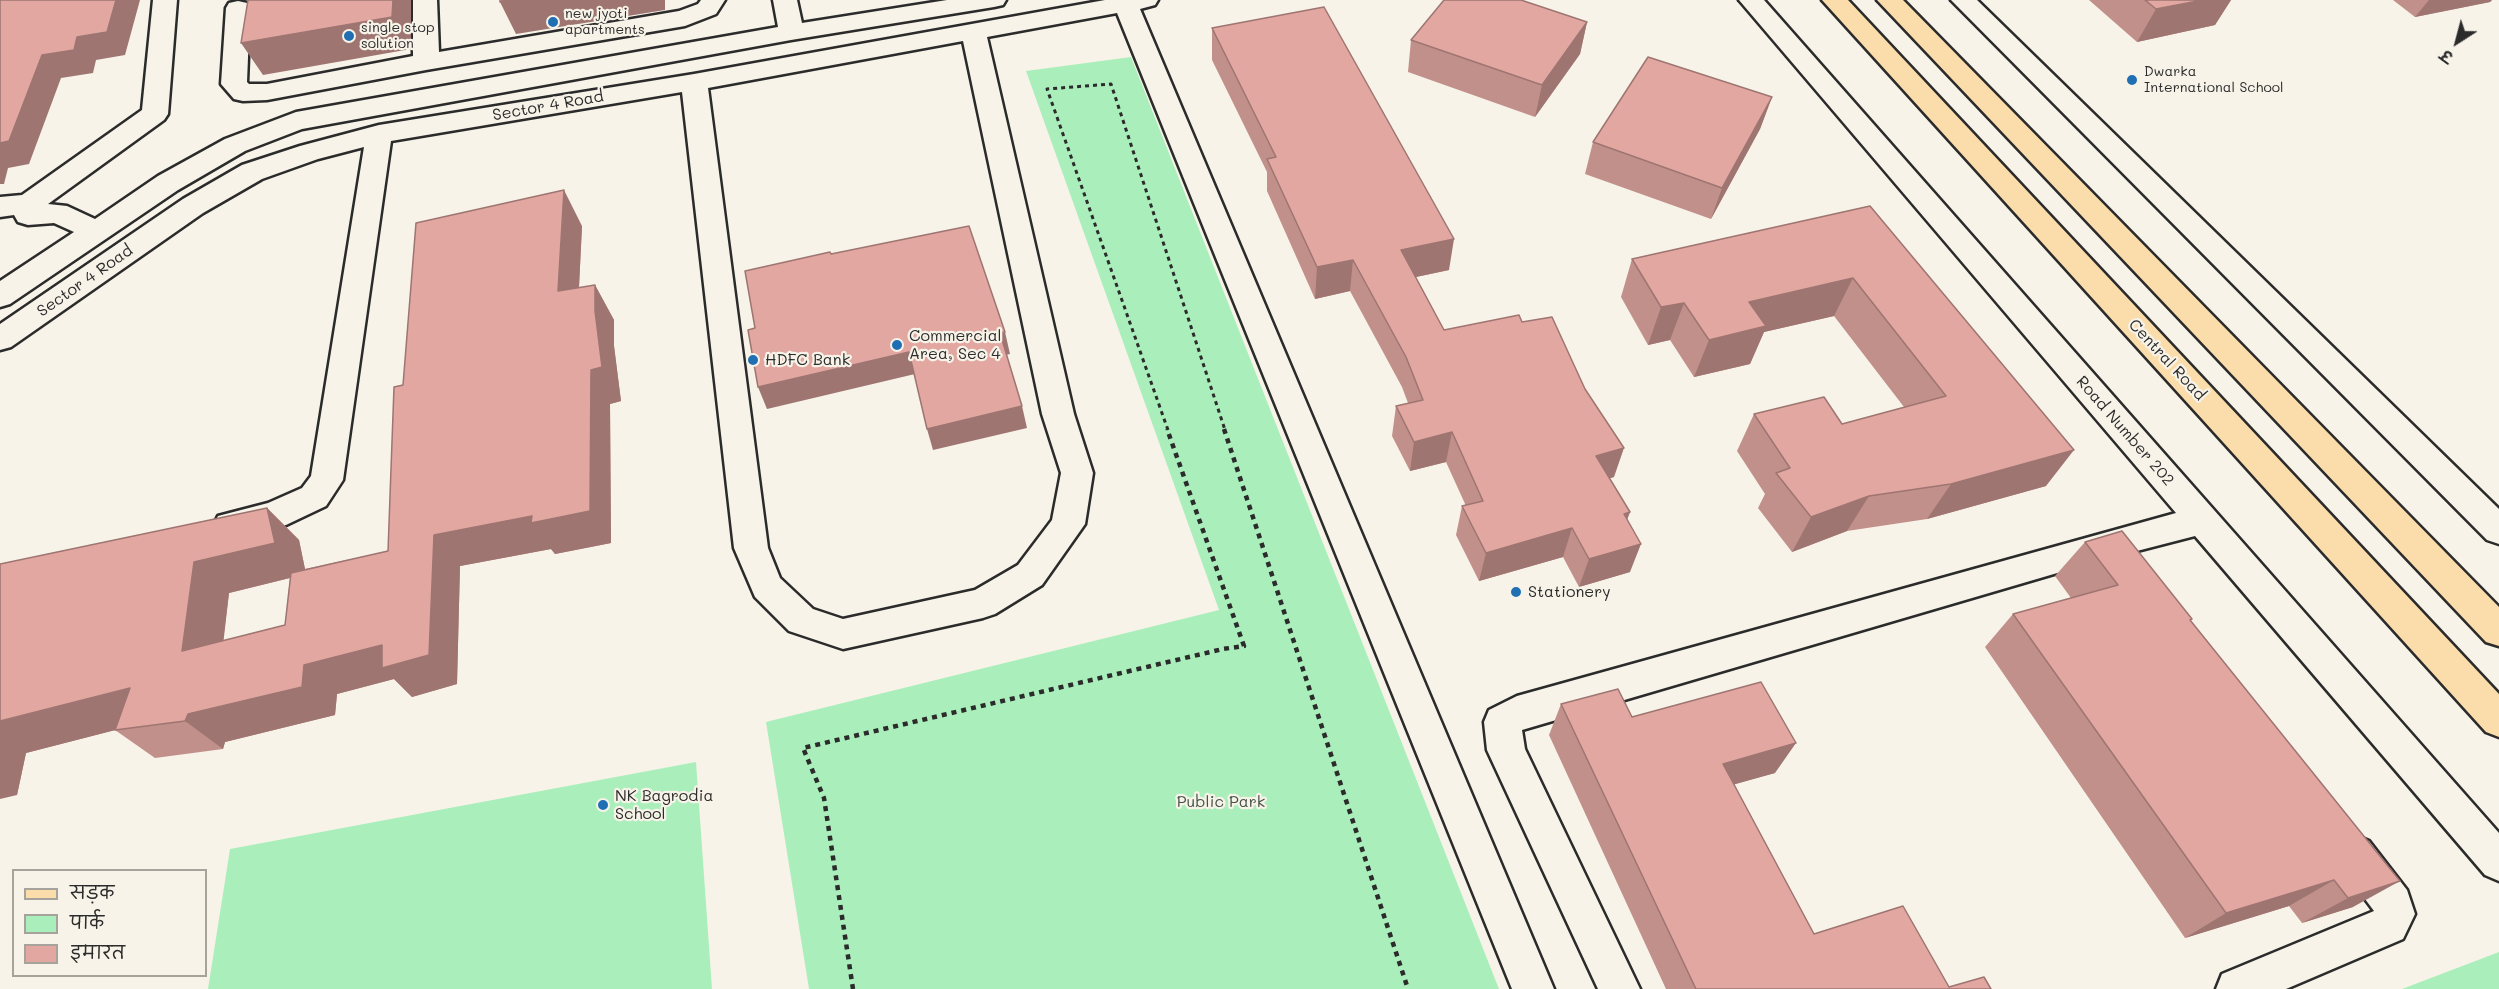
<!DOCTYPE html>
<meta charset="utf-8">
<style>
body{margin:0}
#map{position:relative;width:2499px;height:989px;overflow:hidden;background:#f7f3e8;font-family:Mali,"Playpen Sans Deva",sans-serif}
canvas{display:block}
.legend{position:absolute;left:12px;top:869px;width:195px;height:108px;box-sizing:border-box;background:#f7f3e8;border:2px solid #a5a39c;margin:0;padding:8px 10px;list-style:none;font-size:18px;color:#2b2b2b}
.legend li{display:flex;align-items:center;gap:12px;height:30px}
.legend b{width:30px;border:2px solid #a5a39c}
.north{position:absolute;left:2427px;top:12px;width:60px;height:60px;-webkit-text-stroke:4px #f7f3e8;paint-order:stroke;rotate:216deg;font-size:16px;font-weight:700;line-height:24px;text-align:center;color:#2b2b2b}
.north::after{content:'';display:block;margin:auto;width:21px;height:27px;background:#2b2b2b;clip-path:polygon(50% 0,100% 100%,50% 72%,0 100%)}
</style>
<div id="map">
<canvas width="2499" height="989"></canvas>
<ul class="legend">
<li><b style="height:8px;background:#fbdcab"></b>सड़क</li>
<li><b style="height:16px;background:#aaefbb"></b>पार्क</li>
<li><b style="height:16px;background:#e2a7a1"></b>इमारत</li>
</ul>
<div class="north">उ</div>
</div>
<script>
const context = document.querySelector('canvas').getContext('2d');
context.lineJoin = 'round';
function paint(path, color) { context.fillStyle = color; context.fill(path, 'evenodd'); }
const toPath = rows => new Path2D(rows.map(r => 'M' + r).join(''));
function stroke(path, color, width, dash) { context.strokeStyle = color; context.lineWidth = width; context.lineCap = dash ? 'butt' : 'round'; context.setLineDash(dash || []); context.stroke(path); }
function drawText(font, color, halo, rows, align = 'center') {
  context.font = font + ' Mali,sans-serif'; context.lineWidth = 4.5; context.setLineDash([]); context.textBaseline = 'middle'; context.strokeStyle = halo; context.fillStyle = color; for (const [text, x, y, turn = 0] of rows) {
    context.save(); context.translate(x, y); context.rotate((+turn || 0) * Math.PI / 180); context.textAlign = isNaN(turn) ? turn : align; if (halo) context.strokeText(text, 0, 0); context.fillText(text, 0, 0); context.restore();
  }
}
const green = toPath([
 [1131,57,1499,989,809,989,766,722,1219,610,1026,71],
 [696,762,712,989,208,989,230,849],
 [2499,952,2499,989,2402,989]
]);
const pathFar1 = toPath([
 [1168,430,1047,89,1111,84,1225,430]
]);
const path = toPath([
 [1224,429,1408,989],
 [853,989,824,798,803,748,1223,649,1244,646,1167,429]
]);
const minor = toPath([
 [153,0,177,0,168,114,164,120,48,204,67,206,95,219,158,176,225,139,296,112,778,27,773,0,797,0,802,23,947,0,1006,0,1003,5,994,7,791,40,302,129,245,151,178,190,10,304,0,307,0,281,74,232,54,223,28,225,18,222,14,215,0,217,0,197,22,195,142,110,153,0],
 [413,0,437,0,439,52,679,11,698,4,701,0,725,0,716,14,685,26,426,70,267,100,243,101,234,99,221,84,226,8,229,3,238,1,247,3,250,8,247,82,249,84,267,84,413,56,413,0],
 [1105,0,1158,0,1155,5,1140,9,1554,989,1512,989,1117,13,987,37,1074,414,1093,473,1085,524,1042,585,995,614,983,618,843,649,789,631,755,597,734,548,682,92,391,141,343,480,326,506,286,525,230,540,218,536,213,526,218,516,268,503,302,488,311,476,364,147,318,159,262,179,203,213,11,347,0,350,0,324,183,199,242,165,300,146,379,125,694,74,1105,0],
 [963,41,1042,414,1061,473,1052,520,1018,565,975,590,843,619,813,609,780,578,768,548,708,88,963,41],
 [1739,0,1764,0,2499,833,2499,881,2485,875,2195,536,2133,552,2129,559,2117,563,2105,559,1522,730,1525,749,1640,989,1598,989,1487,750,1484,722,1489,710,1517,696,2176,513,1739,0],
 [1951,0,1977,0,2499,509,2499,544,2487,540,1951,0],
 [2355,835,2369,841,2407,890,2415,914,2403,939,2286,989,2216,989,2222,974,2374,911,2341,867,2335,854,2341,841,2355,835]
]);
const major = toPath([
 [1822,0,1848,0,2499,694,2499,737,2486,732,1822,0],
 [1877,0,1903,0,2499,607,2499,646,2486,642,1877,0]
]);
const wall = toPath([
 [2089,0,2231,0,2215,25,2137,42],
 [2393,0,2492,0,2490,2,2415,17],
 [1587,22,1580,54,1535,117,1408,72,1411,40],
 [1212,28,1449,270,1416,277,1444,330,1522,322,1614,477,1609,478,1630,512,1627,519,1630,572,1579,587,1563,557,1479,581,1456,535,1462,506,1466,506,1446,462,1410,471,1392,436,1396,406,1408,403,1402,387,1350,291,1315,299,1267,191,1267,172,1212,60],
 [1772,97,1760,129,1711,219,1585,174,1593,142],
 [1870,206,2046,486,1927,519,1847,531,1792,552,1758,508,1765,494,1737,451,1754,414,1842,424,1904,407,1834,316,1764,332,1750,364,1694,377,1670,340,1648,345,1621,297,1632,259],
 [582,226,579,288,595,285,614,320,614,346,621,401,610,404,611,543,555,554,551,549,460,566,457,684,412,697,394,679,337,694,335,715,225,742,223,749,155,758,115,730,26,753,17,795,0,564,267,508,299,540,305,569,388,551,403,385],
 [290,578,285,625,223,641,229,593],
 [2085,542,2192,619,2190,621,2353,907,2302,923,2289,906,2185,938,1985,647,2013,614,2071,598,2055,576],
 [1561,704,1632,717,1775,773,1734,784,1814,934,1949,987,1991,989,1666,989,1549,735]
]);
const shadedWall = toPath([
 [116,0,140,0,125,55,96,60,93,73,61,78,29,164,8,168,4,184,0,184,0,143,42,55,77,37],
 [393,0,411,0,411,49,263,75,241,43],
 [514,0,665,0,665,10,516,34,500,2],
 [2203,0,2231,0,2215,25,2137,42,2156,9],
 [2429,0,2492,0,2490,2,2415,17],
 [1587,22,1580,54,1535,117,1542,85],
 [1772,97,1760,129,1711,219,1722,188],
 [564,190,582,226,577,326,558,291],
 [1454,239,1449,270,1397,281,1401,250],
 [1353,260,1350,291,1315,299,1317,267],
 [1853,278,1834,316,1764,332,1750,364,1694,377,1709,340,1749,302],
 [595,285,614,320,614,346,621,401,610,404,611,543,555,554,551,549,460,566,457,684,412,697,394,679,337,694,335,715,225,742,223,749,185,721,188,714,304,665,434,535,591,370,595,311],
 [1684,303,1670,340,1648,345,1661,307],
 [1005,332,1010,354,1005,355,1000,333],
 [909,352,915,374,767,409,758,387],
 [1022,406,1027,428,933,450,927,429],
 [1452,432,1446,462,1410,471,1414,442],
 [1624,448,1614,477,1586,486,1596,456],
 [2074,450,2046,486,1927,519,1951,484],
 [1869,496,1847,531,1792,552,1811,517],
 [267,508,299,540,306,574,229,593,219,680,182,651,194,562],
 [1630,512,1619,541,1624,514],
 [1572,528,1563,557,1479,581,1486,553],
 [1641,544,1630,572,1579,587,1589,559],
 [130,688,170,716,26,753,17,795,0,799,0,721],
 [1796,743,1775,773,1704,793,1723,764],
 [2334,880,2289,906,2185,938,2226,913],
 [2400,881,2353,907,2302,923,2348,898]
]);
const building = toPath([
 [0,0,116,0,107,32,77,37,74,50,42,55,9,141,0,143,0,0],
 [248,0,393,0,392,17,241,43,248,0],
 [500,0,514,0,500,2,500,0],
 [1444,0,1521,0,1587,22,1542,85,1411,40,1444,0],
 [2145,0,2203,0,2156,9,2145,0],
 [1324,7,1454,239,1401,250,1444,330,1519,315,1522,322,1552,317,1585,389,1624,448,1596,456,1630,512,1624,514,1641,544,1589,559,1572,528,1486,553,1462,506,1483,501,1452,432,1414,442,1396,406,1423,400,1406,357,1353,260,1317,267,1267,159,1276,157,1212,28,1324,7],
 [1648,57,1772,97,1722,188,1593,142,1648,57],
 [564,190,558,291,595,285,595,311,602,367,591,370,590,511,531,523,532,516,434,535,429,655,382,668,382,645,304,665,302,687,188,714,185,721,115,730,130,688,0,721,0,564,267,508,275,543,194,562,182,651,285,625,291,573,388,551,394,387,403,385,416,223,564,190],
 [1870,206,2074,450,1951,484,1869,496,1811,517,1776,473,1790,468,1754,414,1824,397,1842,424,1946,396,1853,278,1749,302,1766,326,1709,340,1684,303,1661,307,1632,259,1870,206],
 [969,226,1005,332,1000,333,1022,406,927,429,909,352,758,387,748,330,755,328,745,271,830,252,831,254,969,226],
 [2122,531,2192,619,2190,620,2400,881,2348,898,2334,880,2226,913,2013,614,2118,585,2085,542,2122,531],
 [1761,682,1796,743,1723,764,1814,934,1903,906,1949,987,1984,977,1991,989,1696,989,1561,704,1618,689,1632,717,1761,682]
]);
const markers = [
 [553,22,6,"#1f6fb2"],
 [349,36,6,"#1f6fb2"],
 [2132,80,6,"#1f6fb2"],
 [897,345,6,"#1f6fb2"],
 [753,360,6,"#1f6fb2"],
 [1516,592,6,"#1f6fb2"],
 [603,805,6,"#1f6fb2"]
];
const farPoinames = [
 ["new jyoti",565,14],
 ["apartments",565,30],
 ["single stop",361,28],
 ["solution",361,44],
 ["Dwarka",2144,72],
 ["International School",2144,88]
];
const streetNames = [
 ["Sector 4 Road",548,106,-10],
 ["Sector 4 Road",85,281,-35],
 ["Central Road",2167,360,47],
 ["Road Number 202",2125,431,49]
];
const poiNames = [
 ["Commercial",909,336],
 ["Area, Sec 4",909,354],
 ["HDFC Bank",765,360],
 ["Stationery",1528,592],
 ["NK Bagrodia",615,796],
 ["School",615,814]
];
const parkNames = [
 ["Public Park",1221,802]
];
paint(green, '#aaefbb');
stroke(minor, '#2b2b2b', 5);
stroke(major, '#2b2b2b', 5);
stroke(pathFar1, '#2b2b2b', 3, [4, 4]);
stroke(path, '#2b2b2b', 4.5, [5, 5]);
paint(minor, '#f7f3e8');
paint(major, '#fbdcab');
paint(wall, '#c2908a');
paint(shadedWall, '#9e7571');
paint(building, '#e2a7a1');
stroke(building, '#9e7571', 1.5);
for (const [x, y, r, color] of markers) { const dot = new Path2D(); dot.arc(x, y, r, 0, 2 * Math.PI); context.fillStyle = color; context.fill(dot); stroke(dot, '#f7f3e8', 2); }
drawText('14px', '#2b2b2b', '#f7f3e8', farPoinames, 'left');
drawText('16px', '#2b2b2b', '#f7f3e8', streetNames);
drawText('16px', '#2b2b2b', '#f7f3e8', poiNames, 'left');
drawText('16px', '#445248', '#f7f3e8', parkNames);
</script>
